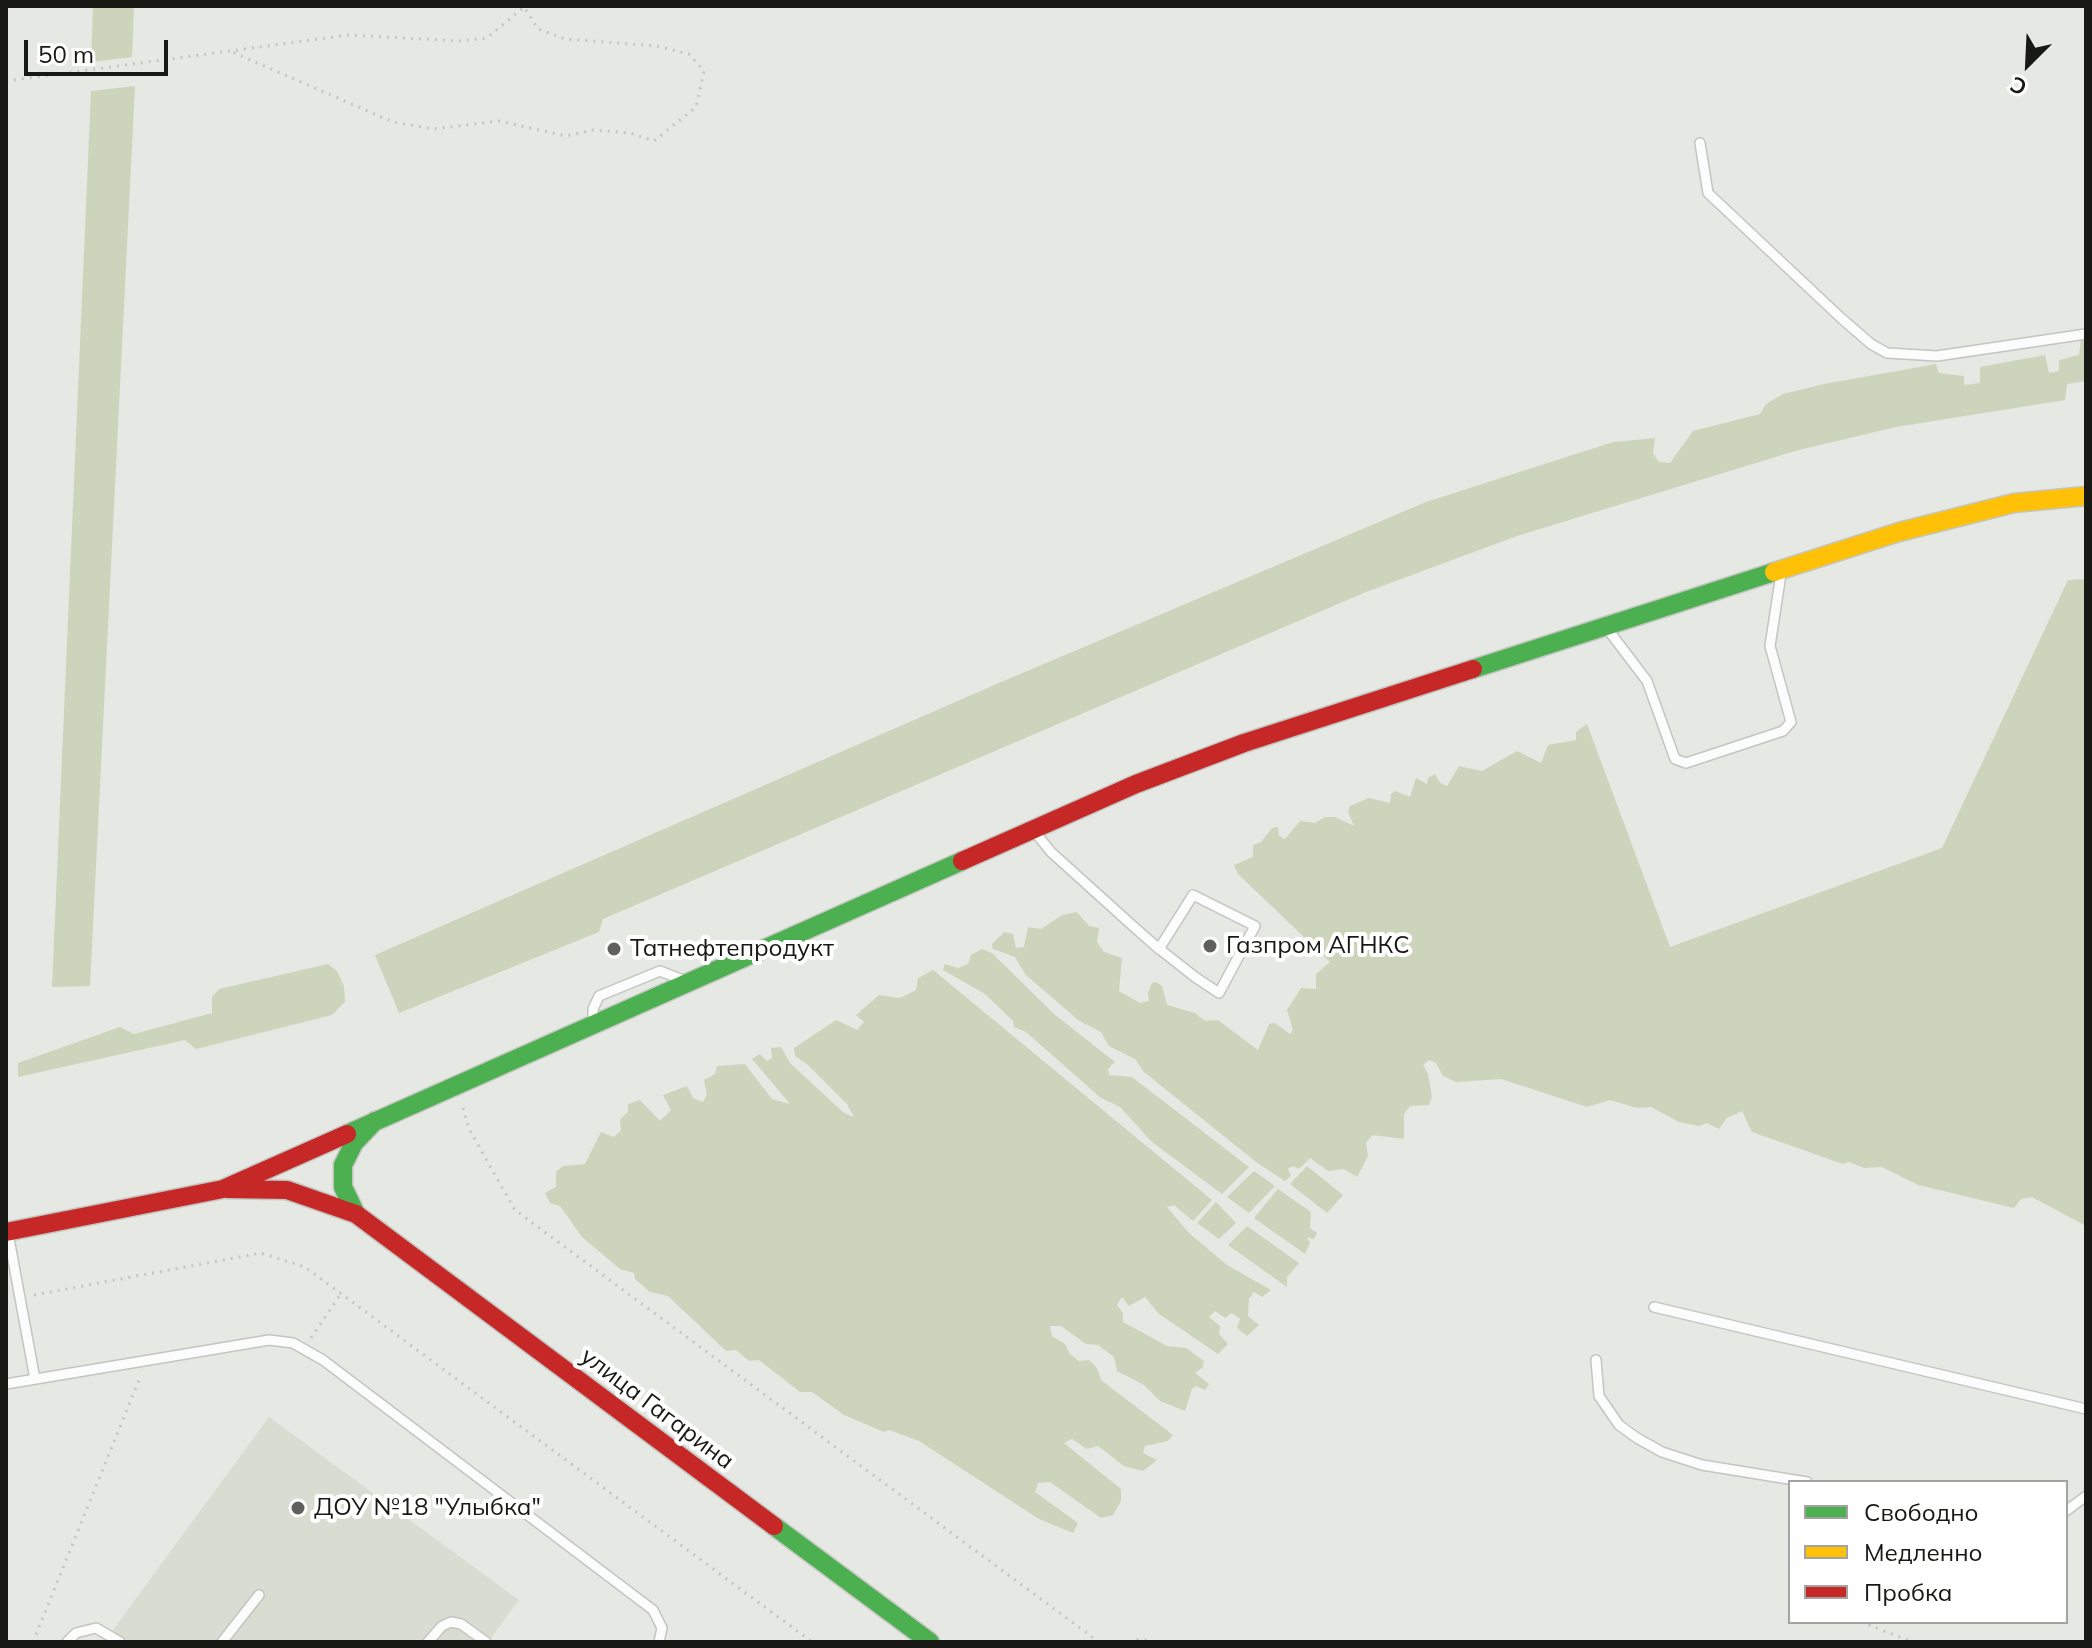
<!DOCTYPE html>
<meta charset="utf-8">
<style>
body{margin:0}
#map{position:relative;width:2092px;height:1648px;overflow:hidden;background:#e6e8e3;font-family:Mulish,sans-serif}
canvas{display:block}
.frame{position:absolute;inset:0;border:8px solid #181915;pointer-events:none}
.legend{position:absolute;left:1788px;top:1480px;width:280px;height:144px;box-sizing:border-box;background:#fff;border:2px solid #a3a3a1;margin:0;padding:10px 14px;list-style:none;font-size:24px;color:#181915}
.legend li{display:flex;align-items:center;gap:16px;height:40px}
.legend b{width:40px;border:2px solid #a3a3a1}
.north{position:absolute;left:1988px;top:24px;width:80px;height:80px;-webkit-text-stroke:6px #fff;paint-order:stroke;rotate:204deg;font-size:22px;font-weight:700;line-height:32px;text-align:center;color:#181915}
.north::after{content:'';display:block;margin:auto;width:28px;height:36px;background:#181915;clip-path:polygon(50% 0,100% 100%,50% 72%,0 100%)}
.scale{position:absolute;left:24px;top:40px;width:144px;height:36px;box-sizing:border-box;border:4px solid #181915;border-top:0;padding-left:10px;font-size:24px;line-height:28px;white-space:nowrap;color:#181915;-webkit-text-stroke:6px #fff;paint-order:stroke}
</style>
<div id="map">
<canvas width="2092" height="1648"></canvas>
<div class="frame"></div>
<ul class="legend">
<li><b style="height:10px;background:#4caf50"></b>Свободно</li>
<li><b style="height:10px;background:#ffc107"></b>Медленно</li>
<li><b style="height:10px;background:#c62828"></b>Пробка</li>
</ul>
<div class="north">С</div>
<div class="scale">50 m</div>
</div>
<script>
const context = document.querySelector('canvas').getContext('2d');
context.lineJoin = 'round';
function paint(path, color) { context.fillStyle = color; context.fill(path, 'evenodd'); }
const toPath = rows => new Path2D(rows.map(r => 'M' + r).join(''));
function stroke(path, color, width, dash) { context.strokeStyle = color; context.lineWidth = width; context.lineCap = dash ? 'butt' : 'round'; context.setLineDash(dash || []); context.stroke(path); }
function drawText(font, color, halo, rows, align = 'center') {
  context.font = font + ' Mulish,sans-serif'; context.lineWidth = 8; context.setLineDash([]); context.textBaseline = 'middle'; context.strokeStyle = halo; context.fillStyle = color; for (const [text, x, y, turn = 0] of rows) {
    context.save(); context.translate(x, y); context.rotate((+turn || 0) * Math.PI / 180); context.textAlign = isNaN(turn) ? turn : align; if (halo) context.strokeText(text, 0, 0); context.fillText(text, 0, 0); context.restore();
  }
}
const built = toPath([
 [269,1417,519,1600,488,1642,104,1642]
]);
const green = toPath([
 [93,6,134,6,132,57,91,62],
 [135,86,90,986,52,987,91,91],
 [2081,339,2086,339,2086,381,2067,384,2065,400,1896,427,1795,451,1517,536,1366,592,603,919,599,932,399,1013,375,955,999,683,1426,502,1613,442,1655,438,1653,453,1659,462,1670,463,1693,431,1760,414,1766,404,1783,394,1824,384,1936,364,1939,373,1964,376,1964,385,1980,383,1980,367,2045,355,2049,373,2059,371,2059,360,2079,355],
 [2086,579,2086,1226,2032,1197,2021,1199,2014,1208,1918,1185,1882,1167,1864,1168,1849,1162,1843,1164,1752,1132,1742,1111,1727,1118,1719,1129,1707,1123,1699,1126,1679,1122,1651,1107,1637,1108,1610,1100,1587,1107,1501,1079,1456,1082,1443,1076,1436,1063,1429,1060,1423,1065,1428,1074,1432,1097,1429,1105,1410,1106,1404,1114,1404,1139,1372,1135,1366,1143,1368,1156,1357,1177,1344,1169,1328,1171,1310,1158,1299,1169,1293,1166,1288,1169,1291,1176,1285,1181,1256,1162,1144,1072,1135,1059,1109,1046,1101,1032,1078,1020,1026,975,1015,957,993,949,992,944,1004,932,1013,934,1016,948,1024,947,1028,927,1041,929,1062,915,1077,912,1089,926,1099,928,1097,942,1104,952,1122,958,1119,991,1140,1003,1149,1001,1148,993,1152,983,1156,982,1162,986,1167,1005,1195,1013,1205,1021,1218,1020,1258,1050,1269,1024,1275,1023,1290,1034,1293,1030,1287,1010,1301,988,1316,989,1316,974,1330,962,1238,874,1234,865,1253,857,1253,845,1261,842,1272,828,1278,827,1279,836,1285,839,1300,821,1315,823,1325,817,1335,817,1354,826,1348,812,1350,806,1369,798,1390,803,1391,794,1395,791,1410,797,1416,778,1427,784,1428,778,1435,774,1440,783,1447,786,1459,766,1482,771,1517,751,1541,763,1548,745,1576,740,1576,732,1587,724,1670,947,1942,848,2068,580],
 [982,949,992,953,1054,1014,1115,1062,1108,1069,1109,1075,1132,1077,1249,1167,1222,1194,1152,1142,1120,1107,1101,1098,1026,1032,1014,1027,1013,1021,985,994,943,970,945,964,958,968,968,964,971,955],
 [328,964,337,971,344,986,345,1002,332,1015,196,1049,185,1040,18,1077,18,1063,120,1027,134,1034,212,1013,212,997,219,989],
 [933,970,1212,1200,1193,1221,1174,1205,1167,1207,1189,1233,1227,1265,1271,1290,1262,1297,1254,1292,1249,1299,1248,1316,1259,1325,1247,1336,1237,1328,1240,1319,1232,1313,1225,1318,1215,1311,1209,1317,1220,1326,1219,1334,1228,1344,1218,1354,1159,1314,1145,1297,1129,1306,1122,1297,1117,1305,1123,1313,1123,1322,1167,1346,1186,1348,1204,1361,1203,1367,1195,1373,1209,1384,1205,1390,1196,1386,1192,1389,1185,1411,1160,1401,1144,1385,1117,1371,1114,1357,1098,1345,1086,1344,1061,1326,1050,1326,1052,1336,1065,1344,1070,1354,1079,1361,1089,1360,1097,1368,1101,1380,1173,1435,1168,1441,1145,1446,1143,1453,1157,1460,1143,1471,1124,1466,1098,1446,1087,1449,1072,1439,1064,1443,1121,1489,1121,1501,1113,1515,1101,1518,1050,1482,1038,1483,1035,1492,1078,1523,1073,1533,1039,1519,919,1441,889,1430,884,1432,844,1415,812,1392,800,1392,759,1360,749,1361,736,1350,726,1351,668,1296,650,1292,635,1279,634,1273,620,1269,582,1237,560,1206,550,1203,545,1193,556,1187,556,1172,563,1166,585,1164,601,1132,614,1137,621,1130,620,1119,628,1112,628,1104,640,1100,660,1121,671,1110,663,1095,687,1086,693,1098,703,1102,707,1094,704,1080,715,1074,717,1066,745,1064,772,1099,790,1104,752,1059,760,1054,767,1061,772,1058,771,1048,781,1047,790,1063,844,1113,854,1117,847,1104,808,1065,795,1056,794,1048,836,1020,857,1030,864,1022,856,1015,879,995,900,998,916,990,918,978],
 [1307,1166,1343,1195,1327,1213,1290,1184],
 [1254,1171,1275,1186,1249,1213,1227,1197],
 [1278,1189,1311,1212,1310,1228,1317,1233,1314,1239,1307,1237,1310,1243,1305,1254,1254,1218],
 [1216,1202,1236,1223,1219,1239,1197,1223],
 [1247,1226,1299,1263,1287,1277,1287,1287,1228,1245]
]);
const path = toPath([
 [6,81,349,35,459,41,487,38,524,7,538,29,565,39,657,46,689,54,704,71,696,107,654,141,630,133,593,130,566,136,499,121,433,129,393,122,232,52],
 [463,1108,469,1129,515,1210,1099,1642],
 [34,1295,261,1253,305,1267,812,1642],
 [311,1338,342,1292],
 [1861,1622,1913,1642],
 [33,1642,141,1375],
 [1129,1642,1139,1639,1157,1642]
]);
const lane = toPath([
 [1700,143,1708,193,1841,318,1871,344,1887,353,1937,356,2086,334],
 [1609,631,1647,681,1675,759,1686,763,1783,731,1791,722,1770,646,1781,574],
 [1035,832,1051,852,1134,927,1159,949,1162,951,1195,977,1219,993,1255,926,1193,895,1159,949],
 [593,1020,593,1009,599,996,660,971,683,980],
 [8,1233,35,1379],
 [1654,1307,2086,1409],
 [1596,1360,1599,1396,1619,1425,1637,1438,1662,1452,1702,1465,1807,1482],
 [6,1384,269,1340,293,1343,323,1360,653,1610,662,1628,659,1642],
 [2066,1511,2086,1496],
 [67,1642,76,1633,96,1628,120,1642],
 [222,1642,259,1595],
 [428,1642,442,1626,451,1622,461,1624,486,1642]
]);
const fast = toPath([
 [1473,669,1774,572],
 [347,1134,962,861],
 [356,1214,343,1187,343,1165,354,1143,375,1121],
 [774,1526,930,1642]
]);
const slow = toPath([
 [1774,572,1899,532,2014,503,2086,496]
]);
const jam = toPath([
 [962,861,1136,784,1244,743,1473,669],
 [227,1189,287,1190,356,1214,774,1526],
 [6,1232,223,1189,347,1134]
]);
const markers = [
 [1210,946,8,"#60615d"],
 [614,949,8,"#60615d"],
 [298,1508,8,"#60615d"]
];
const poiNames = [
 ["Газпром АГНКС",1226,946],
 ["Татнефтепродукт",630,949],
 ["ДОУ №18 \"Улыбка\"",314,1508]
];
const streetNames = [
 ["улица Гагарина",657,1409,37]
];
paint(built, '#d9ddd1');
paint(green, '#cdd4bc');
stroke(lane, '#c3c5c1', 12);
stroke(fast, '#c3c5c1', 21);
stroke(slow, '#c3c5c1', 21);
stroke(jam, '#c3c5c1', 21);
stroke(path, '#c5c6c3', 3, [2, 6]);
stroke(lane, '#fbfcfb', 9);
stroke(fast, '#4caf50', 18);
stroke(slow, '#ffc107', 18);
stroke(jam, '#c62828', 18);
for (const [x, y, r, color] of markers) { const dot = new Path2D(); dot.arc(x, y, r, 0, 2 * Math.PI); context.fillStyle = color; context.fill(dot); stroke(dot, '#fff', 3); }
drawText('24px', '#181915', '#fff', poiNames, 'left');
drawText('24px', '#181915', '#fff', streetNames);
</script>
